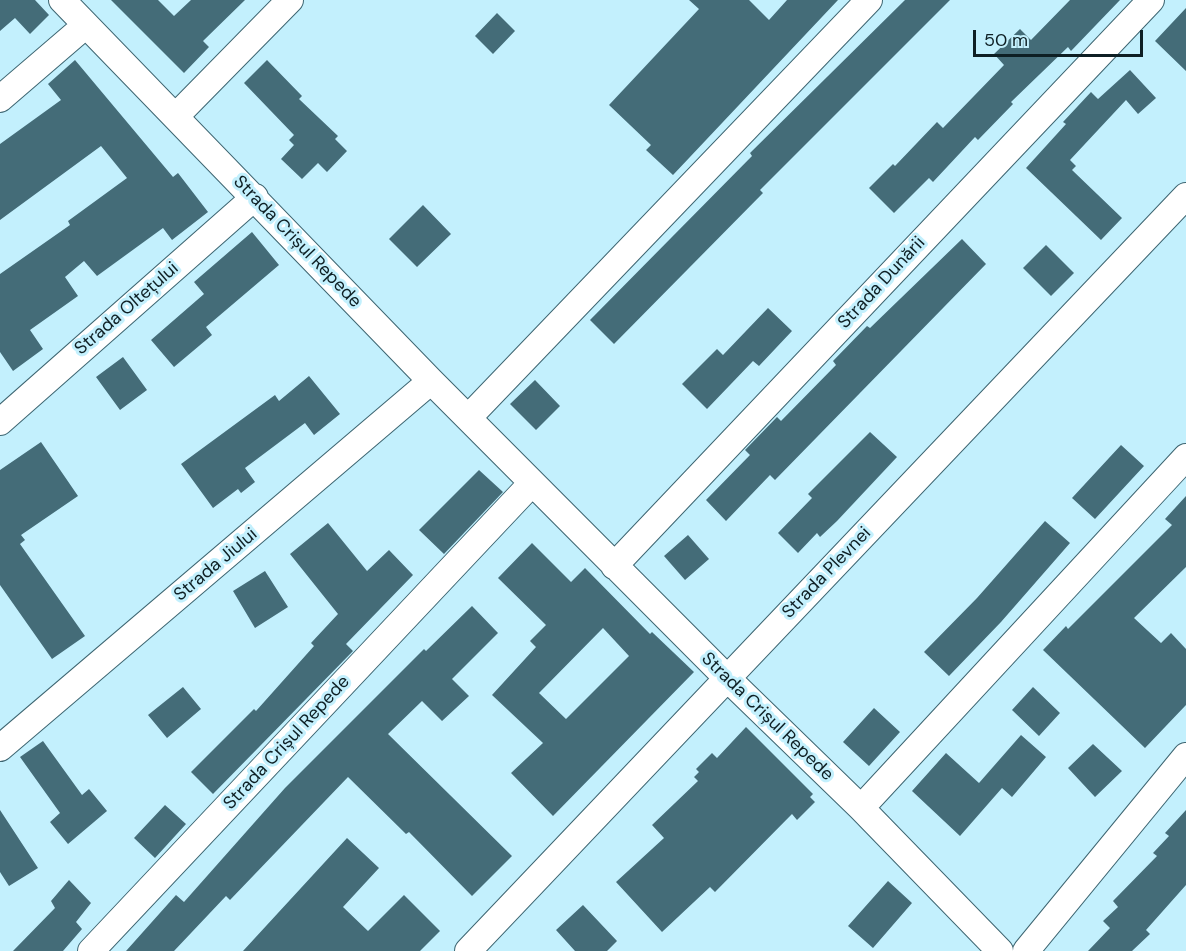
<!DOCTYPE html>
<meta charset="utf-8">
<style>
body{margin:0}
#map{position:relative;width:1186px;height:951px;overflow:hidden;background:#c3f0fd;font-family:"DM Sans",sans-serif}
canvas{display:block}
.scale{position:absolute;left:973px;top:30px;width:170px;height:27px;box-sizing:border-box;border:3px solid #0e1f24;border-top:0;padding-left:8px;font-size:18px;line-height:21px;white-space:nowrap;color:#0e1f24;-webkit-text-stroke:4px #c3f0fd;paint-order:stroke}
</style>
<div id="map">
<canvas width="1186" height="951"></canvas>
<div class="scale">50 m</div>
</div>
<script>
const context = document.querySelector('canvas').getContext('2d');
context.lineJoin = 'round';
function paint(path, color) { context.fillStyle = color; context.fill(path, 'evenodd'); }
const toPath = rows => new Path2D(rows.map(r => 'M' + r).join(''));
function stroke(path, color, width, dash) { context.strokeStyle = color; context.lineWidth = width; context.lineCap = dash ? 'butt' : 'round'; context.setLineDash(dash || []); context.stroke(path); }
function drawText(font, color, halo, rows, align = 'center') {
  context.font = font + ' "DM Sans",sans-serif'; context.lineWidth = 6; context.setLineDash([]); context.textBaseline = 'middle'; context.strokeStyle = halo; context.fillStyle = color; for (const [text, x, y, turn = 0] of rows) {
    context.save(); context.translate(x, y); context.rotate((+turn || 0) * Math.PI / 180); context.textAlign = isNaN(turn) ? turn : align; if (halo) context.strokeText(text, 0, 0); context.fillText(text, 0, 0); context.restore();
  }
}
const building = toPath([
 [0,0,35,0,49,15,30,34,15,18,0,31],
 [111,0,158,0,174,16,191,0,245,0,203,41,209,47,184,73],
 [689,0,749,0,769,20,787,0,838,0,673,175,646,150,651,145,609,105,699,9],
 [905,0,950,0,760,190,763,193,614,344,590,320,752,156,750,153],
 [1070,0,1120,0,1071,51,1068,47,1011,102,1013,104,978,140,975,137,933,182,929,178,894,213,869,188,893,164,895,166,937,122,943,128,1004,65,994,54,1020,29,1031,40],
 [1186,8,1186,71,1155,41],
 [497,13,515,31,493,54,475,36],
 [75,60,173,177,178,173,208,212,172,240,163,228,97,276,84,261,65,277,78,296,30,330,43,349,13,371,0,352,0,274,70,225,68,221,127,178,101,146,0,220,0,144,61,100,48,84],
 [267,60,302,96,299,99,338,136,335,139,347,151,327,172,318,163,302,179,281,159,294,145,289,140,294,135,244,83],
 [1130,70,1156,98,1138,114,1126,100,1070,160,1076,166,1072,170,1122,218,1101,240,1026,168,1066,124,1063,122,1091,92,1098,99],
 [423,205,451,234,417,267,389,239],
 [252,232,279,265,206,327,212,335,174,367,151,340,204,294,194,282],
 [962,239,986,264,775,480,770,475,726,521,706,500,750,455,745,450,777,417,781,421,836,365,833,361,867,326,870,328],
 [1046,245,1074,273,1051,296,1023,268],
 [768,308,792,331,759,366,753,361,707,409,682,384,717,349,723,355],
 [123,357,147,390,120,410,96,377],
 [309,376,340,414,314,435,305,423,245,468,255,482,241,493,238,489,213,508,181,464,275,395,279,401],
 [535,380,560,406,536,430,510,404],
 [870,432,897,457,837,521,820,537,817,533,798,553,778,533,812,498,808,494],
 [41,442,78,496,21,535,25,540,20,544,85,636,52,659,0,585,0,470],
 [1121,445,1144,466,1095,519,1072,498],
 [479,470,503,492,444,554,419,530],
 [1186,496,1186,567,1134,618,1161,643,1171,633,1186,649,1186,705,1145,748,1043,650,1066,626,1068,629,1172,525,1165,519],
 [1045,521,1070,543,1001,622,949,676,924,652,977,598],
 [328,523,367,571,389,550,413,575,346,644,353,651,213,794,191,772,254,709,256,711,314,646,311,643,338,614,290,554],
 [688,535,709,559,685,580,664,556],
 [532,543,571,582,585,568,650,634,652,632,694,672,553,816,511,773,543,743,492,695,536,647,530,641,546,625,498,578],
 [603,628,629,656,566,719,539,693],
 [265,571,288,607,255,628,233,591],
 [472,606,498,633,452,679,469,696,442,721,422,701,388,734,512,856,472,896,409,832,406,834,348,777,230,900,226,896,174,951,126,951,176,895,184,902,285,788,424,649,426,651],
 [183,687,201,709,167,738,148,715],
 [1033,687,1060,713,1039,736,1012,710],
 [874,708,900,732,869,766,843,742],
 [746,727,813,794,810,797,815,802,797,820,792,814,715,892,710,887,662,932,616,882,664,838,652,825,698,781,694,777,699,772,696,769,712,753,717,758],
 [1021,735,1046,757,1012,797,1002,788,960,836,912,791,946,753,979,783],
 [43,741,82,795,89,789,107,811,68,844,50,822,60,813,20,757],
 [1093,744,1122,771,1095,797,1068,768],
 [165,805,186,824,155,858,134,838],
 [0,810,38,868,9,886,0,872],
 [1186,810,1186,885,1146,930,1150,934,1132,951,1088,951,1110,928,1103,921,1118,907,1113,901,1157,856,1153,853,1169,836,1165,833],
 [347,838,379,868,343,907,368,931,404,895,440,931,420,951,243,951],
 [69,880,91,903,76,922,82,929,63,951,13,951,55,908,51,901],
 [888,881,912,903,873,948,848,926],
 [583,905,617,941,607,951,575,951,556,930]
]);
const minor = toPath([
 [62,0,431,381,727,678,861,808,1000,951],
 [0,99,86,25],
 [176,116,290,0],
 [468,418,869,0],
 [0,422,255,197],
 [614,566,1151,0],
 [0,748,431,381],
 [861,808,1186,457],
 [91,951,532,483],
 [468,951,1186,196],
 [1026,951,1186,756]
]);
const streetNames = [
 ["Strada Crișul Repede",297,242,46],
 ["Strada Dunării",882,283,-47],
 ["Strada Oltețului",127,309,-41],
 ["Strada Jiului",216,565,-40],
 ["Strada Plevnei",827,573,-46],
 ["Strada Crișul Repede",767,717,44],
 ["Strada Crișul Repede",287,743,-47]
];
paint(building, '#446c78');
stroke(minor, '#3d6571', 28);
stroke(minor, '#fff', 26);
drawText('18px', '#0e1f24', '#c3f0fd', streetNames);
</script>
